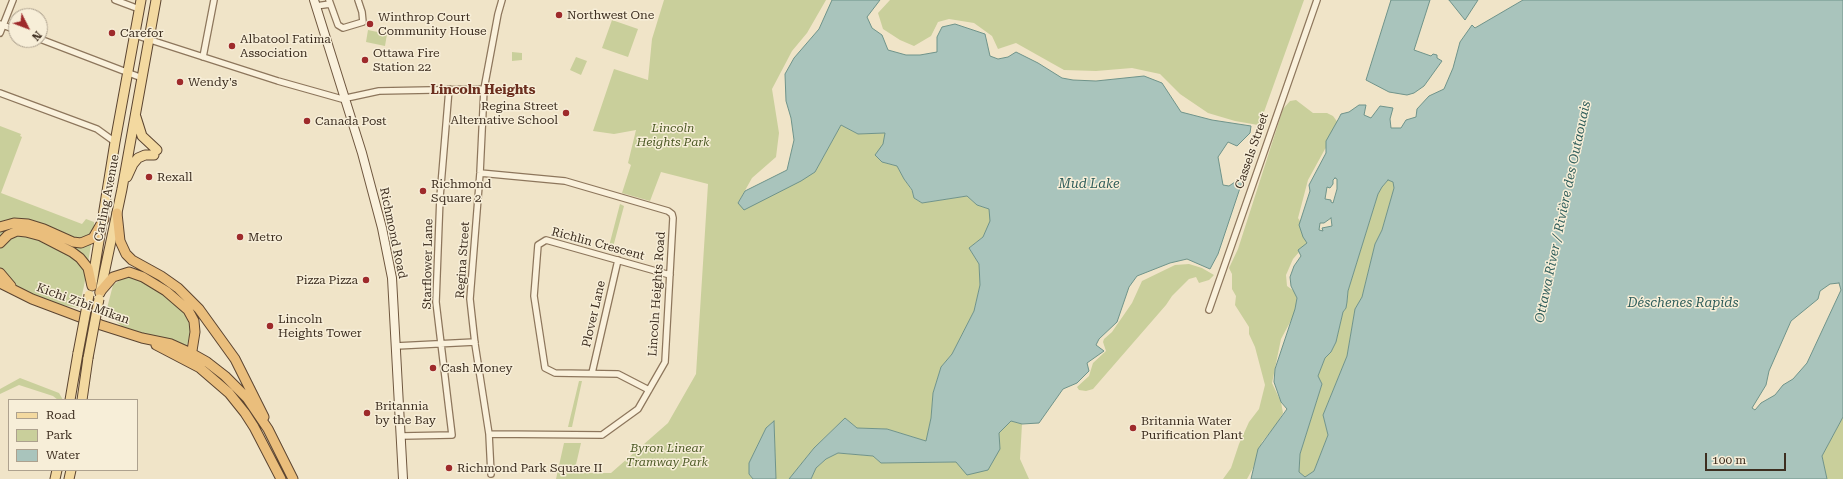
<!DOCTYPE html>
<meta charset="utf-8">
<style>
body{margin:0}
#map{position:relative;width:1843px;height:479px;overflow:hidden;background:#f0e4c8;font-family:"Roboto Serif",serif}
canvas{display:block}
.legend{position:absolute;left:8px;top:399px;width:130px;height:72px;box-sizing:border-box;background:#f7eed8;border:1px solid #ada18e;margin:0;padding:5px 7px;list-style:none;font-size:12px;color:#3d2e20}
.legend li{display:flex;align-items:center;gap:8px;height:20px}
.legend b{width:20px;border:1px solid #ada18e}
.north{position:absolute;left:8px;top:8px;width:40px;height:40px;box-sizing:border-box;background:#f7eed8;border:1px solid #ada18e;border-radius:50%;rotate:132deg;font-size:11px;font-weight:700;line-height:16px;text-align:center;color:#3d2e20}
.north::after{content:'';display:block;margin:auto;width:14px;height:18px;background:#9e2a2b;clip-path:polygon(50% 0,100% 100%,50% 72%,0 100%)}
.scale{position:absolute;left:1705px;top:453px;width:81px;height:18px;box-sizing:border-box;border:2px solid #3d2e20;border-top:0;padding-left:5px;font-size:12px;line-height:14px;white-space:nowrap;color:#3d2e20;-webkit-text-stroke:3px #f7eed8;paint-order:stroke}
</style>
<div id="map">
<canvas width="1843" height="479"></canvas>
<ul class="legend">
<li><b style="height:5px;background:#f3d9a0"></b>Road</li>
<li><b style="height:11px;background:#c9cf9b"></b>Park</li>
<li><b style="height:11px;background:#a9c4bc"></b>Water</li>
</ul>
<div class="north">N</div>
<div class="scale">100 m</div>
</div>
<script>
const context = document.querySelector('canvas').getContext('2d');
context.lineJoin = 'round';
function paint(path, color) { context.fillStyle = color; context.fill(path, 'evenodd'); }
const toPath = rows => new Path2D(rows.map(r => 'M' + r).join(''));
function stroke(path, color, width, dash) { context.strokeStyle = color; context.lineWidth = width; context.lineCap = dash ? 'butt' : 'round'; context.setLineDash(dash || []); context.stroke(path); }
function drawText(font, color, halo, rows, align = 'center') {
  context.font = font + ' "Roboto Serif",serif'; context.lineWidth = 3; context.setLineDash([]); context.textBaseline = 'middle'; context.strokeStyle = halo; context.fillStyle = color; for (const [text, x, y, turn = 0] of rows) {
    context.save(); context.translate(x, y); context.rotate((+turn || 0) * Math.PI / 180); context.textAlign = isNaN(turn) ? turn : align; if (halo) context.strokeText(text, 0, 0); context.fillText(text, 0, 0); context.restore();
  }
}
const green = toPath([
 [664,0,826,0,807,33,792,51,772,89,779,133,776,157,752,178,738,203,815,172,841,125,858,134,885,133,882,162,897,166,904,179,912,191,914,198,922,203,967,196,977,205,989,209,991,221,983,237,969,248,979,264,980,285,974,311,952,354,941,367,933,393,931,418,926,441,887,429,857,428,845,418,814,448,789,479,776,479,774,422,766,428,749,463,749,474,753,479,556,479,564,443,581,443,574,473,611,473,668,423,696,374,708,184,661,172,650,201,622,193,631,165,628,163,636,130,614,134,593,131,614,69,648,80,652,39],
 [890,0,1304,0,1264,112,1258,125,1235,121,1208,113,1180,94,1160,74,1132,68,1096,71,1064,70,1016,43,998,49,992,36,974,23,949,19,938,22,931,36,914,46,900,40,883,29,878,13],
 [612,20,638,29,628,57,602,48],
 [368,30,387,34,385,46,366,42],
 [512,52,522,53,522,60,512,61],
 [576,57,587,61,581,75,570,70],
 [1296,100,1313,113,1327,113,1333,116,1339,124,1330,144,1325,149,1308,180,1298,218,1302,224,1307,243,1293,259,1286,275,1287,286,1294,291,1297,298,1295,313,1281,339,1272,383,1281,402,1283,413,1276,425,1262,442,1253,468,1247,479,1223,479,1231,468,1239,444,1249,422,1259,409,1265,385,1255,347,1249,334,1249,327,1235,305,1236,296,1232,289,1232,274,1229,268,1238,249,1283,109,1290,101],
 [0,126,21,134,20,136,22,137,1,193,82,224,86,219,94,222,94,228,90,235,91,245,84,286,79,308,56,304,32,294,0,277],
 [1388,180,1393,182,1394,188,1382,230,1375,244,1362,297,1355,309,1347,356,1323,415,1328,435,1314,471,1305,478,1299,472,1300,454,1322,384,1318,376,1325,358,1331,352,1336,342,1343,312,1346,308,1347,302,1348,291,1378,194,1382,187],
 [620,204,624,206,612,251,608,250],
 [1189,264,1202,268,1214,275,1209,280,1199,283,1196,277,1189,279,1172,296,1166,305,1093,389,1086,391,1079,390,1077,387,1089,376,1093,363,1106,351,1103,342,1104,339,1112,332,1132,303,1142,281,1175,265],
 [133,277,141,279,180,305,189,318,191,329,187,346,124,328,113,319,105,316,113,285,123,278],
 [20,378,59,393,63,400,58,400,53,396,19,385,0,394,0,389],
 [579,381,582,381,572,427,568,427],
 [1843,417,1843,479,1827,479,1822,456],
 [1011,421,1022,424,1020,459,1029,479,811,479,816,468,826,459,838,453,873,456,881,463,956,462,1000,449,999,433]
]);
const water = toPath([
 [832,0,880,0,867,17,872,28,882,35,888,50,906,55,920,55,937,52,937,37,942,27,955,24,985,34,990,56,998,59,1008,57,1016,52,1038,63,1062,78,1073,80,1096,81,1144,76,1162,83,1181,112,1212,120,1251,126,1250,133,1237,146,1228,142,1218,157,1223,185,1229,186,1244,176,1218,254,1210,269,1187,259,1170,263,1137,276,1129,287,1117,322,1099,339,1096,345,1104,351,1087,363,1089,371,1077,383,1063,389,1039,423,1022,424,1011,421,999,433,1000,449,988,470,967,475,956,462,881,463,873,456,838,453,826,459,816,468,811,479,789,479,814,448,845,418,857,428,887,429,926,441,931,418,933,393,941,367,952,354,974,311,980,285,979,264,969,248,983,237,990,221,989,209,977,205,967,196,922,203,914,198,912,190,904,179,897,166,882,162,875,155,883,144,885,133,858,134,841,125,815,172,801,181,744,210,738,203,745,191,787,170,794,140,791,118,786,101,785,74,794,58,819,29,832,0],
 [1391,0,1430,0,1414,50,1431,56,1433,54,1437,55,1437,58,1442,61,1424,86,1414,93,1407,95,1389,92,1366,80,1391,0],
 [1449,0,1478,0,1465,20,1449,0],
 [1523,0,1843,0,1843,417,1822,456,1827,479,1251,479,1258,449,1287,409,1281,402,1274,382,1275,369,1295,309,1297,298,1291,286,1290,277,1294,266,1301,256,1298,250,1307,243,1303,237,1299,225,1310,191,1309,185,1326,153,1326,141,1339,118,1341,114,1349,112,1359,105,1366,105,1364,115,1371,118,1380,106,1393,108,1390,119,1391,128,1401,128,1406,120,1416,117,1417,109,1429,96,1444,89,1453,68,1460,42,1472,25,1475,28,1523,0],
 [1335,178,1337,179,1337,189,1333,203,1331,202,1331,200,1325,199,1327,187,1330,188,1333,184,1333,180,1335,178],
 [1388,180,1393,182,1394,188,1382,230,1375,244,1362,297,1355,309,1347,356,1323,415,1328,435,1314,471,1305,477,1299,472,1300,454,1322,384,1318,376,1325,358,1331,352,1336,342,1343,312,1346,308,1347,302,1348,291,1378,194,1382,187,1388,180],
 [1331,218,1332,226,1322,228,1323,231,1319,230,1320,223,1324,223,1331,218],
 [1839,283,1841,290,1807,363,1793,379,1783,385,1775,395,1761,403,1755,410,1752,408,1766,385,1769,371,1791,321,1818,299,1820,291,1830,284,1839,283],
 [774,421,776,479,753,479,749,474,749,463,766,428,774,421]
]);
const minor = toPath([
 [115,0,139,9],
 [329,0,338,25,343,28,363,22,362,12,358,0],
 [316,6,330,4],
 [0,24,16,30],
 [0,33,13,0],
 [135,35,278,81,342,99,379,91,484,89],
 [40,39,142,78],
 [203,57,214,0],
 [0,93,97,129,115,142],
 [480,173,565,181,668,211,672,214,673,218,665,362,638,409,602,435,489,434],
 [1209,310,1317,0],
 [396,346,475,342],
 [592,373,618,260],
 [649,390,618,374,555,373,545,368,534,296,538,245,546,240,670,275],
 [402,436,452,435,436,302,440,197,449,89],
 [491,474,489,434,475,344,470,299,480,173,484,89,498,14,502,0]
]);
const secondary = toPath([
 [314,0,362,153,382,228,392,278,403,479]
]);
const primary = toPath([
 [136,117,142,136,157,150],
 [127,177,133,164,138,158,145,155,154,155],
 [92,284,115,142,141,0],
 [100,293,122,189,156,0],
 [70,400,78,353],
 [82,400,88,358],
 [55,479,57,470],
 [69,479,71,470]
]);
const trunk = toPath([
 [117,213,120,241,126,254,132,260,161,276,178,288,199,309,235,359,264,417],
 [0,227,14,223,28,224,44,229,73,242,81,243,93,238,104,219],
 [0,243,8,235,17,231,26,232,41,236,72,252,80,258,88,268,92,286],
 [0,273,11,286],
 [0,283,32,299,101,325,142,338,171,344,191,353,207,362,225,376,247,398,268,429,293,479],
 [100,292,113,277,129,272,143,277,166,291,188,310,194,321,195,332,191,357],
 [156,345,200,368,229,393,245,413,254,427,281,479]
]);
const primaryBridge = toPath([
 [78,353,89,295],
 [88,358,99,299]
]);
const markers = [
 [559,15,4,"#9e2a2b"],
 [370,24,4,"#9e2a2b"],
 [112,33,4,"#9e2a2b"],
 [232,46,4,"#9e2a2b"],
 [365,60,4,"#9e2a2b"],
 [180,82,4,"#9e2a2b"],
 [566,113,4,"#9e2a2b"],
 [307,121,4,"#9e2a2b"],
 [149,177,4,"#9e2a2b"],
 [423,191,4,"#9e2a2b"],
 [240,237,4,"#9e2a2b"],
 [366,280,4,"#9e2a2b"],
 [270,326,4,"#9e2a2b"],
 [433,368,4,"#9e2a2b"],
 [367,413,4,"#9e2a2b"],
 [1133,428,4,"#9e2a2b"],
 [449,468,4,"#9e2a2b"]
];
const poiNames = [
 ["Northwest One",567,15],
 ["Winthrop Court",378,17],
 ["Community House",378,31],
 ["Carefor",120,33],
 ["Albatool Fatima",240,39],
 ["Association",240,53],
 ["Ottawa Fire",373,53],
 ["Station 22",373,67],
 ["Wendy's",188,82],
 ["Regina Street",558,106,"right"],
 ["Alternative School",558,120,"right"],
 ["Canada Post",315,121],
 ["Rexall",157,177],
 ["Richmond",431,184],
 ["Square 2",431,198],
 ["Metro",248,237],
 ["Pizza Pizza",358,280,"right"],
 ["Lincoln",278,319],
 ["Heights Tower",278,333],
 ["Cash Money",441,368],
 ["Britannia",375,406],
 ["by the Bay",375,420],
 ["Britannia Water",1141,421],
 ["Purification Plant",1141,435],
 ["Richmond Park Square II",457,468]
];
const parkNames = [
 ["Lincoln",673,128],
 ["Heights Park",673,142],
 ["Byron Linear",667,448],
 ["Tramway Park",667,462]
];
const streetNames = [
 ["Cassels Street",1252,151,-71],
 ["Carling Avenue",107,198,-79],
 ["Richmond Road",393,233,78],
 ["Richlin Crescent",598,244,15],
 ["Regina Street",463,260,-86],
 ["Starflower Lane",428,264,-89],
 ["Lincoln Heights Road",657,294,-86],
 ["Kichi Zībī Mīkan",83,304,20],
 ["Plover Lane",594,314,-77]
];
const neighbourhoodNames = [
 ["Lincoln Heights",483,90]
];
const waterNames = [
 ["Mud Lake",1089,184],
 ["Ottawa River / Rivière des Outaouais",1563,212,-78],
 ["Déschenes Rapids",1683,303]
];
paint(green, '#c9cf9b');
paint(water, '#a9c4bc');
stroke(water, '#6f938a', 1);
stroke(minor, '#8d765c', 8);
stroke(secondary, '#6f573f', 10);
stroke(primary, '#5b4430', 11);
stroke(trunk, '#5b4430', 11);
stroke(minor, '#faf1dc', 5.5);
stroke(secondary, '#faf1dc', 8);
stroke(primary, '#f3d9a0', 9);
stroke(trunk, '#eabe7c', 9);
stroke(primaryBridge, '#5b4430', 11, []);
stroke(primaryBridge, '#f3d9a0', 9);
for (const [x, y, r, color] of markers) { const dot = new Path2D(); dot.arc(x, y, r, 0, 2 * Math.PI); context.fillStyle = color; context.fill(dot); stroke(dot, '#f7eed8', 1.5); }
drawText('12px', '#3d2e20', '#f7eed8', poiNames, 'left');
drawText('italic 12px', '#4d5a26', '#f7eed8', parkNames);
drawText('12px', '#3d2e20', '#f7eed8', streetNames);
drawText('bold 13px', '#6b2e1e', '#f7eed8', neighbourhoodNames);
drawText('italic 13px', '#2f5d5a', '#f7eed8', waterNames);
</script>
